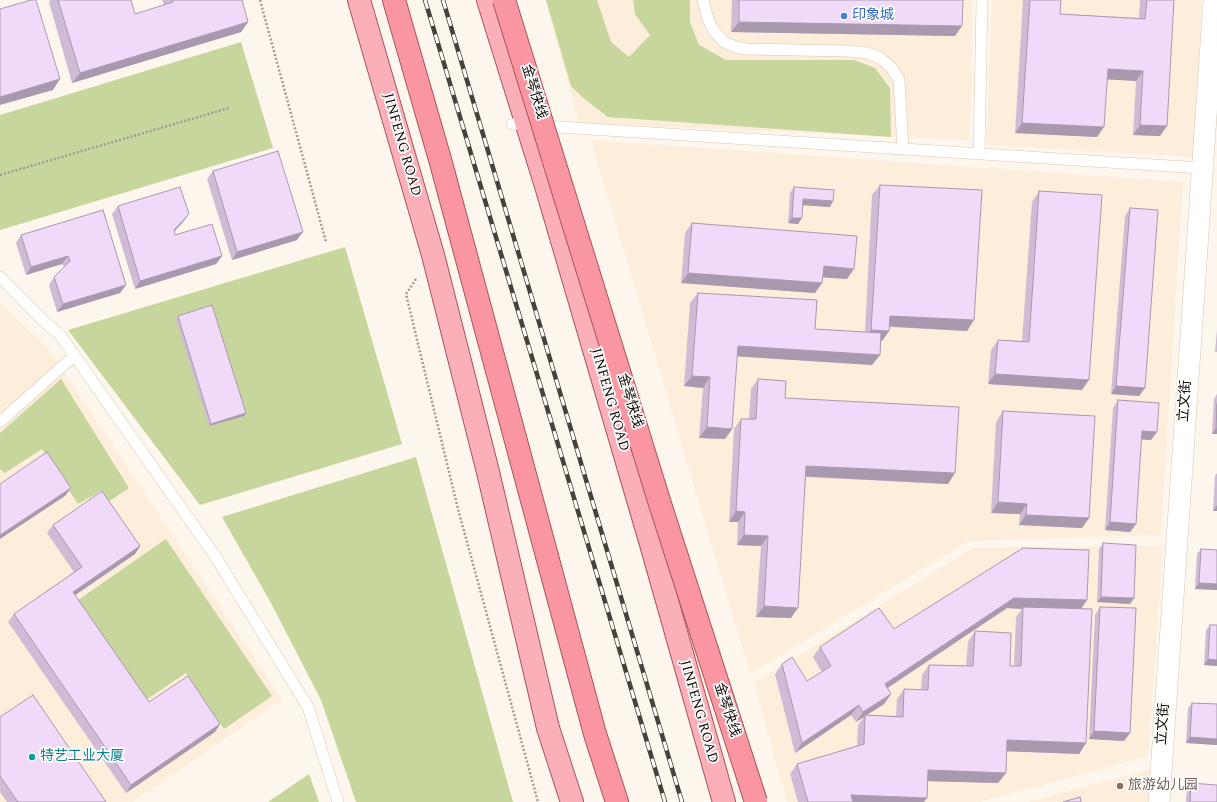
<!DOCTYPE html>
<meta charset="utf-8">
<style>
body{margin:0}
canvas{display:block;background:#fdf6ec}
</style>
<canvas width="1217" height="802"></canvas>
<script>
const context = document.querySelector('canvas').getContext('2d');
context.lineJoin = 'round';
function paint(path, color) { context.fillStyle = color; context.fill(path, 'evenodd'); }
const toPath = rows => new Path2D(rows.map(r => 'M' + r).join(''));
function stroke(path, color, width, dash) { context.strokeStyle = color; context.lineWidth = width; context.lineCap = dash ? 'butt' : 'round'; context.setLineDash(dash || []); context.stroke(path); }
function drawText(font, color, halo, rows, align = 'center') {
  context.font = font + ' Spectral,"Noto Sans SC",serif'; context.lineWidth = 3.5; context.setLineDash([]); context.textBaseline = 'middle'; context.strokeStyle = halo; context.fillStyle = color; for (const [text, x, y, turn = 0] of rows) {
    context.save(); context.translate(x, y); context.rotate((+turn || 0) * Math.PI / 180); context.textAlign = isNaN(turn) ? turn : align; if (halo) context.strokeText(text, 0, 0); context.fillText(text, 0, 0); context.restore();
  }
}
const built = toPath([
 [545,0,973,0,970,140,579,123],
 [992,0,1202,0,1193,157,986,145],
 [591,140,1183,182,1161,535,968,541,750,674],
 [0,302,50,351,282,700,133,802,0,802],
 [1163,546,1148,756,980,802,787,802,754,683,973,548],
 [1151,769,1149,802,1028,802]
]);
const green = toPath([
 [546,0,597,0,611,42,629,57,650,35,635,14,633,0,690,0,690,22,699,45,726,60,854,60,875,68,890,88,891,137,608,117,582,97,571,86],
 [241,42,273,148,0,230,0,115],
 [345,247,402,444,200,505,68,330],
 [61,379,129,488,108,502,101,491,78,504,42,449,5,473,0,469,0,433],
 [416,457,513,802,356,802,321,700,271,603,222,517],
 [166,539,272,696,224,729,186,673,146,700,78,600],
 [309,774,319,802,268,802]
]);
const path = toPath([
 [260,0,326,242],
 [0,175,229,108],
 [416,279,406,294,458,509,538,802]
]);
const service = toPath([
 [703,0,708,19,714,31,724,42,736,47,746,49,847,51,867,53,880,58,891,67,899,80,903,149],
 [512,124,1201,168],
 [979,154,982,0],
 [0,277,48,325,60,335,215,556,308,707,338,802],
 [0,422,74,356]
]);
const minor = toPath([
 [1159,802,1214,0]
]);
const primary = toPath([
 [359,0,433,255,488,472,548,728,572,802],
 [488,0,546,186,651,544,724,802]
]);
const trunk = toPath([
 [394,0,441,163,595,734,617,802]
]);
const rail = toPath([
 [425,0,665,802],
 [443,0,682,802]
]);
const trunkBridge = toPath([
 [504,0,661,507,756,802]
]);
const wall = toPath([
 [50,0,131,0,135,14,164,5,162,0,242,0,248,22,241,32,72,83,49,2],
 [732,0,963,0,955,36,731,32],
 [1023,0,1061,0,1060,14,1139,18,1140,0,1174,0,1160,136,1133,135,1136,81,1107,79,1097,137,1015,133],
 [213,171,297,240,232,260,207,179],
 [880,185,967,331,889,327,889,331,882,341,880,341,872,365,737,356,732,429,725,439,699,438,703,388,684,386,690,303,698,293,815,329,865,332,872,195],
 [794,187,830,207,803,205,798,224,788,223,790,193],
 [1039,191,1082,390,988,384,991,350,998,340,1022,341,1032,202],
 [118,206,183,222,174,232,175,235,222,256,216,264,135,289,112,214],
 [1130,208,1145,388,1139,396,1111,394,1125,216],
 [103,210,126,285,120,293,57,312,49,285,54,277,64,267,62,264,26,275,16,243,21,235],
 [692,223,847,279,823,277,822,283,815,293,681,283,685,233],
 [178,316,246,413,244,416,209,426,176,319],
 [1217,329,1217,352,1215,352],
 [758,379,785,398,948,484,806,477,791,618,756,617,761,546,737,545,738,522,729,522,734,429,741,419,749,419,751,389],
 [1217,394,1217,434,1212,434,1214,399],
 [1118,400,1151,440,1141,439,1136,524,1130,532,1105,530,1113,408],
 [1003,411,1089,518,1082,528,1019,525,1020,514,991,513,996,422],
 [1217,473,1217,511,1213,511,1215,476],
 [53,525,140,546,135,554,75,595,149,702,220,724,215,732,126,793,8,622,14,614,74,572,47,533],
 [1103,543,1134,598,1130,604,1097,602,1099,549],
 [1023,548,1087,600,1081,609,1086,743,1079,754,1006,751,1006,773,998,783,928,781,924,802,798,802,790,774,797,764,857,746,858,725,864,717,856,722,851,715,795,753,775,674,782,664,807,681,822,672,813,657,820,647,894,629],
 [1007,608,1022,609,1016,617,1014,666,1010,666,975,631,968,642,966,666,929,665,922,675,921,690,904,689,897,699,896,716,867,715,884,704,891,694,888,688],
 [1201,549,1217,590,1195,589,1197,554],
 [1100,607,1130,733,1124,741,1089,739,1095,615],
 [1210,625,1217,625,1217,666,1204,665,1206,630],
 [1192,703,1217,704,1217,745,1186,743,1188,708],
 [0,717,106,802,7,802,0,792],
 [1191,783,1217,802,1186,802,1187,788]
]);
const shadedWall = toPath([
 [248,22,241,32,72,83,80,73],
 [739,22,962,26,955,36,731,32],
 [1108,69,1143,71,1136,81,1100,79],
 [60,79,53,90,0,105,0,97],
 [1022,123,1104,127,1097,137,1015,133],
 [1140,125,1167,126,1160,136,1133,135],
 [803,199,833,201,830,207,799,205],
 [189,214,183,222,168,238,174,230],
 [792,218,802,218,798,224,788,223],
 [303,232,297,240,232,260,237,252],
 [68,256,62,264,26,275,31,267],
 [222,256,216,264,135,289,140,281],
 [824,266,854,269,847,279,817,277],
 [688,273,822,283,815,293,681,283],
 [126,285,120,293,57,312,63,304],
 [890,316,974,320,967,331,883,326],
 [871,330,889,331,882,341,864,340],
 [738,346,880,355,872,365,731,356],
 [995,374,1089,380,1082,390,988,384],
 [692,376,710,377,703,388,684,386],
 [1116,386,1145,388,1139,396,1111,394],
 [246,413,244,416,209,426,211,424],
 [707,427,732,429,725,439,699,438],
 [1216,428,1217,428,1217,434,1212,434],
 [1142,431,1157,432,1151,440,1136,439],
 [806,466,955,473,948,484,799,476],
 [71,488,65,496,0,539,0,535],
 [998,502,1027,504,1020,514,991,513],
 [1217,505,1217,511,1213,511],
 [736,511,745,512,738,522,729,522],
 [1026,515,1089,518,1082,528,1019,525],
 [1110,522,1136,524,1130,532,1105,530],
 [744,535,768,536,761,546,737,545],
 [140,546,135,554,68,600,73,592],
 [1199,583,1217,584,1217,590,1195,589],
 [1101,597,1134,598,1130,604,1097,602],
 [1014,598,1087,600,1080,610,1023,607,1022,609,1007,608,878,694,885,684],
 [764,606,798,608,791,618,756,617],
 [1208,659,1217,660,1217,666,1204,665],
 [891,694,884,704,865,716,865,715,864,717,856,722,863,712],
 [859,705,851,715,795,753,802,743],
 [220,724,215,732,126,793,131,785],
 [1094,731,1130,733,1124,741,1089,739],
 [1190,737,1217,739,1217,745,1186,743],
 [1007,740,1086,743,1079,754,1000,751],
 [928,770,1006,773,998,783,921,781],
 [851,795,927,798,924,802,847,802]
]);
const building = toPath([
 [31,0,36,0,60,79,0,97,0,9,31,0],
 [58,0,131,0,135,14,173,2,172,0,242,0,248,22,80,73,58,0],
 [739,0,963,0,962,26,739,22,739,0],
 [1030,0,1061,0,1060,14,1145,19,1147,0,1174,0,1167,126,1140,125,1143,71,1108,69,1104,127,1022,123,1030,0],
 [278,151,303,232,237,252,213,171,278,151],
 [880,185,982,190,974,320,890,316,889,331,871,330,880,185],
 [180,187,189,214,174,230,175,235,212,224,222,256,140,281,118,206,180,187],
 [794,187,834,190,833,201,803,199,802,218,792,218,794,187],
 [1039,191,1102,195,1089,380,995,374,998,340,1029,342,1039,191],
 [1130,208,1158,210,1145,388,1116,386,1130,208],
 [103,210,126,285,63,304,54,277,70,261,68,256,31,267,21,235,103,210],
 [692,223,857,236,854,269,824,266,822,283,688,273,692,223],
 [698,293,817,300,815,329,881,333,880,355,738,346,732,429,707,427,710,377,692,376,698,293],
 [212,305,246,413,211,424,178,316,212,305],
 [758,379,786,381,785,398,959,407,955,473,806,466,798,608,764,606,768,536,744,535,745,512,736,511,741,419,756,419,758,379],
 [1118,400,1159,403,1157,432,1142,431,1136,524,1110,522,1118,400],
 [1217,404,1217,428,1216,428,1217,404],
 [1003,411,1095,416,1089,518,1026,515,1027,504,998,502,1003,411],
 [47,452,71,488,0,535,0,484,47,452],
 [102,491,140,546,73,592,149,702,188,676,220,724,131,785,14,614,82,567,53,525,102,491],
 [1103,543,1136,545,1134,598,1101,597,1103,543],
 [1023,548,1089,550,1087,600,1014,598,885,684,891,694,863,712,859,705,802,743,782,664,792,657,807,681,831,666,820,647,879,608,894,629,1023,548],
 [1201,549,1217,550,1217,584,1199,583,1201,549],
 [1023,607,1092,609,1086,743,1007,740,1006,773,928,770,927,798,851,795,853,802,808,802,797,764,864,744,865,715,903,717,904,689,928,690,929,665,973,666,975,631,1011,633,1010,666,1021,666,1023,607],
 [1100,607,1136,608,1130,733,1094,731,1100,607],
 [1210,625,1217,625,1217,660,1208,659,1210,625],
 [33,695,106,802,18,802,0,776,0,717,33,695],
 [1192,703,1217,704,1217,739,1190,737,1192,703],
 [1191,783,1217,785,1217,802,1190,802,1191,783],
 [1080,797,1081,802,1063,802,1080,797]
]);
const markers = [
 [844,16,4,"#3f7fe0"],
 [32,757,4,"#0f9aa8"],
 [1120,786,4,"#8d6e63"]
];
const shopNames = [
 ["印象城",852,16]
];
const streetNames = [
 ["金琴快线",533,92,73],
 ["JINFENG ROAD",401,145,74],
 ["JINFENG ROAD",609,400,74],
 ["金琴快线",629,401,73],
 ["立文街",1186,401,-86],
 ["金琴快线",726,710,72],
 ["JINFENG ROAD",698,712,74],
 ["立文街",1164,724,-86]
];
const cultureNames = [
 ["特艺工业大厦",40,757]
];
const educationNames = [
 ["旅游幼儿园",1128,786]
];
paint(built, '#fceedb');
paint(green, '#c6d69c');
stroke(service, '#d8c7ae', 12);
stroke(minor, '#d8c7ae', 22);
stroke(primary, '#a7545c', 24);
stroke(trunk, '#a7545c', 24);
stroke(path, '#a19b92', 2.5, [2, 2]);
stroke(service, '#fff', 11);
stroke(minor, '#fff', 21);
stroke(primary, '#fbb0b9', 22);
stroke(trunk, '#fa96a2', 22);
stroke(rail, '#47413a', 4.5);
stroke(rail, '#fff', 3, [9]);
stroke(trunkBridge, '#a7545c', 24, []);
stroke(trunkBridge, '#fa96a2', 22);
paint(wall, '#cfbbd6');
paint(shadedWall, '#a999ae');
paint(building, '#f1daf9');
stroke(building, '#a999ae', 1);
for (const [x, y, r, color] of markers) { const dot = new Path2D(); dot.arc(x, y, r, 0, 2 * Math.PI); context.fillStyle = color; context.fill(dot); stroke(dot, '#fff', 1.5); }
drawText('14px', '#366cbe', '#fff', shopNames, 'left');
drawText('14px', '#100b04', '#fff', streetNames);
drawText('14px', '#0d838f', '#fff', cultureNames, 'left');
drawText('14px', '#785e54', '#fff', educationNames, 'left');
</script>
